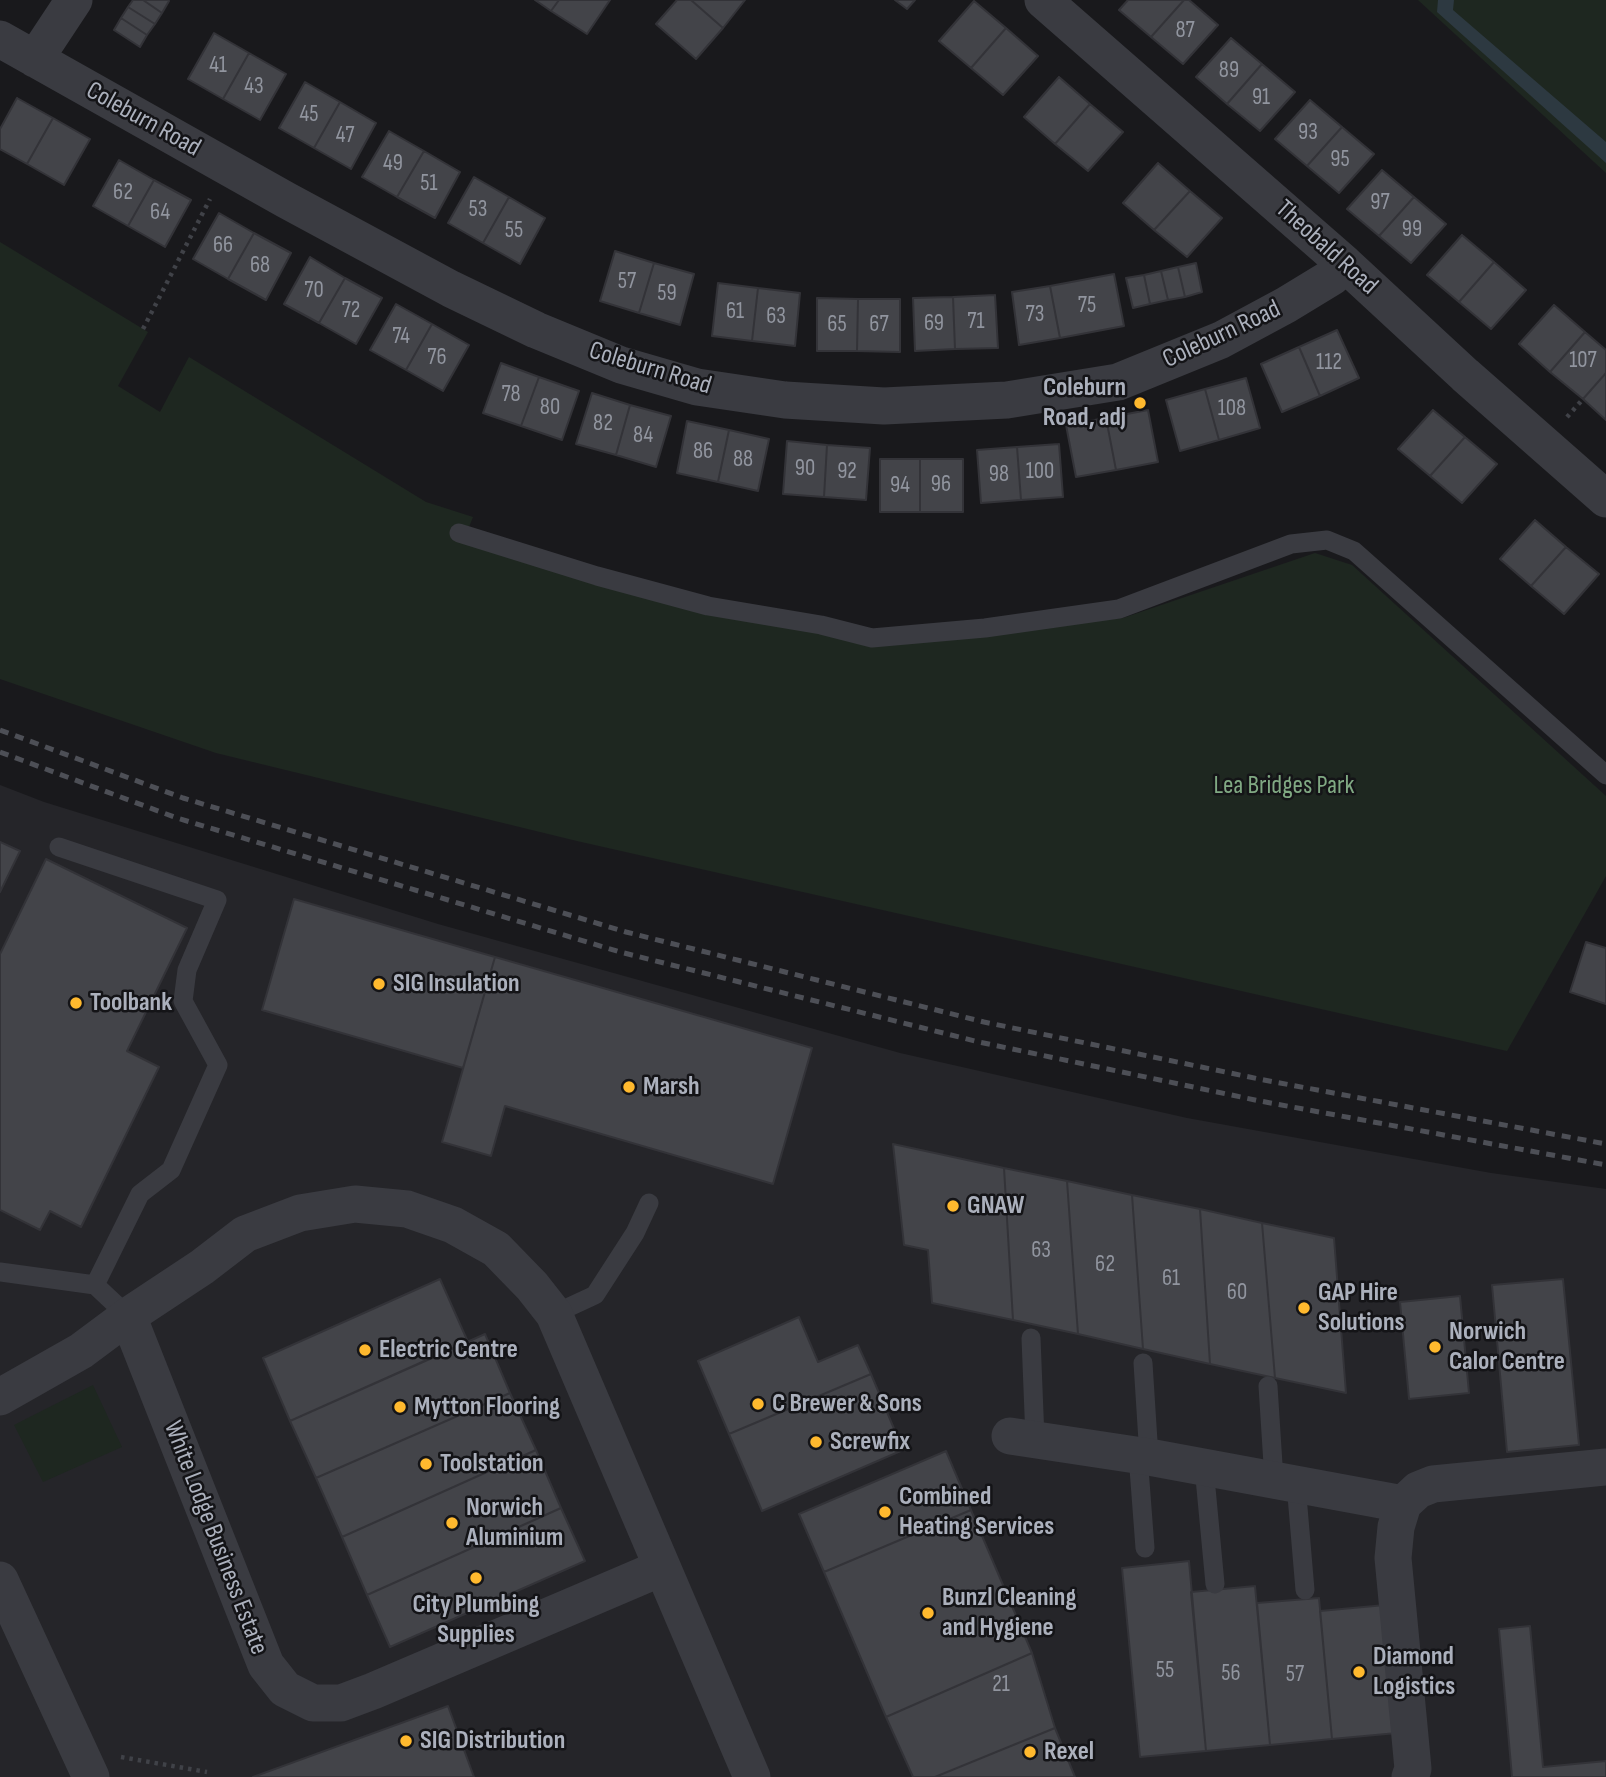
<!DOCTYPE html>
<style>
body{margin:0}
canvas{display:block;background:#19191c}
</style>
<canvas width="1606" height="1777"></canvas>
<script>
const context = document.querySelector('canvas').getContext('2d');
context.lineJoin = 'round';
function paint(path, color) { context.fillStyle = color; context.fill(path, 'evenodd'); }
const toPath = rows => new Path2D(rows.map(r => 'M' + r).join(''));
function stroke(path, color, width, dash) { context.strokeStyle = color; context.lineWidth = width; context.lineCap = dash ? 'butt' : 'round'; context.setLineDash(dash || []); context.stroke(path); }
function drawText(font, color, halo, rows, align = 'center') {
  context.font = font + ' "Sofia Sans Condensed",sans-serif'; context.lineWidth = 5; context.setLineDash([]); context.textBaseline = 'middle'; context.strokeStyle = halo; context.fillStyle = color; for (const [text, x, y, turn = 0] of rows) {
    context.save(); context.translate(x, y); context.rotate((+turn || 0) * Math.PI / 180); context.textAlign = isNaN(turn) ? turn : align; if (halo) context.strokeText(text, 0, 0); context.fillText(text, 0, 0); context.restore();
  }
}
const built = toPath([
 [0,785,44,802,438,924,900,1053,1187,1118,1491,1173,1606,1189,1606,1777,0,1777]
]);
const green = toPath([
 [1418,0,1606,0,1606,173],
 [0,242,148,332,118,386,160,412,189,357,426,502,473,517,465,537,890,643,1123,618,1315,553,1352,565,1606,796,1606,876,1507,1051,577,841,216,753,0,679],
 [93,1385,122,1447,43,1482,14,1425]
]);
const water = toPath([
 [1438,0,1454,0,1453,10,1606,142,1606,163,1437,12]
]);
const building = toPath([
 [133,0,143,0,162,13,155,24,128,7,133,0],
 [143,0,168,0,169,1,162,13,143,0],
 [535,0,559,0,551,11,535,0],
 [559,0,610,0,587,34,551,11,559,0],
 [677,0,691,0,723,28,696,59,656,24,677,0],
 [691,0,745,0,723,28,691,0],
 [895,0,915,0,907,9,895,0],
 [1128,0,1184,0,1151,37,1119,10,1128,0],
 [1184,0,1189,0,1218,25,1183,64,1151,37,1184,0],
 [974,1,1006,28,971,68,939,41,974,1],
 [128,7,155,24,147,35,121,18,128,7],
 [121,18,147,35,140,47,114,30,121,18],
 [1006,28,1038,56,1003,95,971,68,1006,28],
 [214,33,249,53,223,99,188,79,214,33],
 [1231,38,1262,64,1227,104,1196,77,1231,38],
 [249,53,286,74,260,120,223,99,249,53],
 [1262,64,1295,92,1260,131,1227,104,1262,64],
 [1059,77,1090,104,1055,144,1024,117,1059,77],
 [305,82,340,102,314,148,279,128,305,82],
 [17,98,53,118,27,164,0,149,0,129,17,98],
 [1310,100,1342,127,1307,166,1275,139,1310,100],
 [340,102,376,123,351,169,314,148,340,102],
 [1090,104,1123,132,1088,171,1055,144,1090,104],
 [53,118,90,139,64,185,27,164,53,118],
 [1342,127,1374,154,1339,193,1307,166,1342,127],
 [389,131,424,151,397,197,362,177,389,131],
 [424,151,460,172,435,218,397,197,424,151],
 [119,160,154,180,128,226,93,206,119,160],
 [1158,163,1190,191,1154,230,1123,203,1158,163],
 [1382,170,1414,197,1379,236,1347,209,1382,170],
 [474,177,509,197,483,243,448,223,474,177],
 [154,180,191,200,165,247,128,226,154,180],
 [1190,191,1222,218,1187,257,1154,230,1190,191],
 [509,197,545,218,520,264,483,243,509,197],
 [1414,197,1446,224,1411,263,1379,236,1414,197],
 [219,213,254,233,228,279,193,259,219,213],
 [254,233,291,253,266,300,228,279,254,233],
 [1462,235,1494,262,1459,302,1427,275,1462,235],
 [615,251,654,263,639,313,600,301,615,251],
 [310,257,345,278,319,323,284,304,310,257],
 [1494,262,1526,290,1491,329,1459,302,1494,262],
 [654,263,694,274,680,325,639,313,654,263],
 [1196,263,1202,292,1185,297,1178,267,1196,263],
 [1178,267,1185,297,1168,300,1161,271,1178,267],
 [1161,271,1168,300,1150,304,1144,275,1161,271],
 [1114,274,1124,326,1060,338,1050,286,1114,274],
 [1144,275,1150,304,1133,308,1126,278,1144,275],
 [345,278,382,298,356,344,319,323,345,278],
 [718,283,758,288,752,341,712,336,718,283],
 [1050,286,1060,338,1019,345,1012,292,1050,286],
 [758,288,800,293,795,346,752,341,758,288],
 [995,295,998,348,955,349,953,297,995,295],
 [953,297,955,349,915,351,913,298,953,297],
 [817,298,858,299,857,351,817,351,817,298],
 [858,299,900,299,900,352,857,351,858,299],
 [396,304,432,324,406,370,370,350,396,304],
 [1554,305,1585,332,1550,372,1519,344,1554,305],
 [432,324,469,345,443,391,406,370,432,324],
 [1337,330,1359,378,1320,396,1299,347,1337,330],
 [1585,332,1606,350,1606,373,1583,399,1550,372,1585,332],
 [1299,347,1320,396,1282,412,1261,364,1299,347],
 [501,363,539,377,521,426,483,413,501,363],
 [1606,373,1606,420,1583,399,1606,373],
 [539,377,579,391,562,440,521,426,539,377],
 [1246,378,1260,428,1219,440,1205,389,1246,378],
 [1205,389,1219,440,1180,451,1166,400,1205,389],
 [592,393,630,405,616,455,576,444,592,393],
 [630,405,671,416,656,467,616,455,630,405],
 [1148,410,1158,462,1116,470,1106,418,1148,410],
 [1433,410,1465,437,1430,476,1398,449,1433,410],
 [1106,418,1116,470,1076,477,1066,425,1106,418],
 [687,421,729,430,718,482,677,473,687,421],
 [729,430,769,439,758,491,718,482,729,430],
 [1465,437,1497,464,1462,503,1430,476,1465,437],
 [787,441,827,445,824,497,783,494,787,441],
 [1059,444,1063,497,1021,500,1017,447,1059,444],
 [827,445,870,448,866,500,824,497,827,445],
 [1017,447,1021,500,981,503,977,450,1017,447],
 [880,459,920,459,920,512,880,512,880,459],
 [920,459,963,459,963,512,920,512,920,459],
 [1535,520,1566,547,1531,586,1500,559,1535,520],
 [1566,547,1599,574,1564,614,1531,586,1566,547],
 [0,842,20,851,0,892,0,842],
 [46,859,187,928,127,1051,159,1067,81,1227,50,1211,40,1230,0,1210,0,954,46,859],
 [294,899,495,957,463,1068,262,1010,294,899],
 [1586,942,1606,948,1606,1004,1570,992,1586,942],
 [495,957,812,1048,773,1184,505,1106,491,1156,442,1142,495,957],
 [893,1144,1004,1168,1013,1320,932,1303,928,1250,904,1245,893,1144],
 [1004,1168,1067,1181,1078,1334,1013,1320,1004,1168],
 [1067,1181,1132,1195,1143,1349,1078,1334,1067,1181],
 [1132,1195,1200,1209,1210,1364,1143,1349,1132,1195],
 [1200,1209,1262,1223,1275,1378,1210,1364,1200,1209],
 [1262,1223,1334,1238,1346,1393,1275,1378,1262,1223],
 [440,1279,468,1342,290,1421,263,1358,440,1279],
 [1563,1279,1579,1445,1507,1452,1492,1285,1563,1279],
 [1460,1296,1469,1393,1409,1399,1400,1302,1460,1296],
 [799,1317,818,1362,858,1345,871,1374,729,1434,698,1361,799,1317],
 [485,1334,510,1393,316,1478,290,1421,485,1334],
 [871,1374,903,1450,762,1511,729,1434,871,1374],
 [510,1393,536,1450,342,1537,316,1478,510,1393],
 [536,1450,561,1508,367,1595,342,1537,536,1450],
 [946,1451,971,1510,824,1572,799,1514,946,1451],
 [561,1508,585,1561,390,1647,367,1595,561,1508],
 [971,1510,1032,1653,886,1717,824,1572,971,1510],
 [1189,1561,1206,1751,1140,1757,1122,1568,1189,1561],
 [1255,1586,1270,1745,1206,1751,1191,1592,1255,1586],
 [1319,1598,1332,1739,1270,1745,1257,1603,1319,1598],
 [1385,1605,1397,1733,1332,1739,1320,1611,1385,1605],
 [1530,1626,1543,1767,1606,1761,1606,1777,1512,1777,1499,1629,1530,1626],
 [1032,1653,1055,1728,935,1777,913,1777,886,1717,1032,1653],
 [448,1706,474,1777,253,1777,448,1706],
 [1055,1728,1075,1777,935,1777,1055,1728]
]);
const path = toPath([
 [143,329,210,199],
 [1567,417,1583,399],
 [121,1757,207,1772]
]);
const lane = toPath([
 [459,533,597,576,708,606,821,625,872,638,985,628,1119,609,1291,544,1327,540,1354,551,1606,775],
 [59,847,217,900,187,970,183,1001,218,1065,171,1170,140,1194,95,1285],
 [0,1272,95,1285,128,1316],
 [554,1314,595,1295,635,1233,649,1203],
 [1031,1338,1035,1439],
 [1143,1363,1149,1457],
 [1268,1386,1274,1480],
 [1138,1455,1145,1548],
 [1204,1467,1215,1584],
 [1296,1484,1305,1590]
]);
const street = toPath([
 [1043,0,1345,264,1465,375,1606,499],
 [0,39,286,200,451,289,536,330,621,365,697,387,785,400,884,406,1007,400,1118,382,1221,340,1286,305,1332,277,1345,264],
 [35,59,74,0],
 [128,1316,266,1665,285,1689,313,1703,341,1703,373,1691,661,1568],
 [0,1397,81,1351,128,1316,202,1267,245,1234,300,1213,355,1204,407,1209,453,1225,496,1249,532,1286,554,1314,752,1777],
 [1010,1436,1149,1457,1403,1504],
 [0,1580,91,1777],
 [1410,1777,1413,1769,1409,1726,1393,1558,1396,1527,1403,1504,1418,1490,1433,1484,1606,1467]
]);
const rail = toPath([
 [0,730,183,798,626,932,984,1022,1264,1080,1606,1144],
 [0,752,177,818,620,952,979,1042,1260,1101,1606,1165]
]);
const markers = [
 [1140,403,7,"#ffb92e"],
 [379,984,7,"#ffb92e"],
 [76,1003,7,"#ffb92e"],
 [629,1087,7,"#ffb92e"],
 [953,1206,7,"#ffb92e"],
 [1304,1308,7,"#ffb92e"],
 [1435,1347,7,"#ffb92e"],
 [365,1350,7,"#ffb92e"],
 [758,1404,7,"#ffb92e"],
 [400,1407,7,"#ffb92e"],
 [816,1442,7,"#ffb92e"],
 [426,1464,7,"#ffb92e"],
 [885,1512,7,"#ffb92e"],
 [452,1523,7,"#ffb92e"],
 [476,1578,7,"#ffb92e"],
 [928,1613,7,"#ffb92e"],
 [1359,1672,7,"#ffb92e"],
 [406,1741,7,"#ffb92e"],
 [1030,1752,7,"#ffb92e"]
];
const numberNames = [
 ["87",1185,31],
 ["41",218,66],
 ["89",1229,71],
 ["43",254,87],
 ["91",1261,98],
 ["45",309,115],
 ["93",1308,133],
 ["47",345,136],
 ["95",1340,160],
 ["49",393,164],
 ["51",429,184],
 ["62",123,193],
 ["97",1380,203],
 ["53",478,210],
 ["64",160,213],
 ["99",1412,230],
 ["55",514,231],
 ["66",223,246],
 ["68",260,266],
 ["57",627,282],
 ["70",314,291],
 ["59",667,294],
 ["75",1087,306],
 ["72",351,311],
 ["61",735,312],
 ["73",1035,315],
 ["63",776,317],
 ["71",976,322],
 ["69",934,324],
 ["65",837,325],
 ["67",879,325],
 ["74",401,337],
 ["76",437,358],
 ["107",1583,361],
 ["112",1329,363],
 ["78",511,395],
 ["80",550,408],
 ["108",1232,409],
 ["82",603,424],
 ["84",643,436],
 ["86",703,452],
 ["88",743,460],
 ["90",805,469],
 ["92",847,472],
 ["100",1040,472],
 ["98",999,475],
 ["96",941,485],
 ["94",900,486],
 ["63",1041,1251],
 ["62",1105,1265],
 ["61",1171,1279],
 ["60",1237,1293],
 ["55",1165,1671],
 ["56",1231,1674],
 ["57",1295,1675],
 ["21",1001,1685]
];
const streetNames = [
 ["Coleburn Road",143,120,29],
 ["Theobald Road",1326,248,42],
 ["Coleburn Road",1222,335,-25],
 ["Coleburn Road",650,369,17],
 ["White Lodge Business Estate",215,1538,69]
];
const poiNames = [
 ["Coleburn",1126,388,"right"],
 ["Road, adj",1126,418,"right"],
 ["SIG Insulation",393,984],
 ["Toolbank",90,1003],
 ["Marsh",643,1087],
 ["GNAW",967,1206],
 ["GAP Hire",1318,1293],
 ["Solutions",1318,1323],
 ["Norwich",1449,1332],
 ["Calor Centre",1449,1362],
 ["Electric Centre",379,1350],
 ["C Brewer & Sons",772,1404],
 ["Mytton Flooring",414,1407],
 ["Screwfix",830,1442],
 ["Toolstation",440,1464],
 ["Combined",899,1497],
 ["Heating Services",899,1527],
 ["Norwich",466,1508],
 ["Aluminium",466,1538],
 ["Bunzl Cleaning",942,1598],
 ["and Hygiene",942,1628],
 ["City Plumbing",476,1605,"center"],
 ["Supplies",476,1635,"center"],
 ["Diamond",1373,1657],
 ["Logistics",1373,1687],
 ["SIG Distribution",420,1741],
 ["Rexel",1044,1752]
];
const parkNames = [
 ["Lea Bridges Park",1284,786]
];
paint(built, '#252529');
paint(green, '#1e2720');
paint(water, '#2d3941');
paint(building, '#434449');
stroke(building, '#333338', 2);
stroke(path, '#404248', 4.5, [3.5, 5]);
stroke(lane, '#3a3b41', 19);
stroke(street, '#3a3b41', 37);
stroke(rail, '#4d4f56', 5, [9, 7]);
for (const [x, y, r, color] of markers) { const dot = new Path2D(); dot.arc(x, y, r, 0, 2 * Math.PI); context.fillStyle = color; context.fill(dot); stroke(dot, '#141417', 2.5); }
drawText('23px', '#91959f', null, numberNames);
drawText('26px', '#abb0bc', '#141417', streetNames);
drawText('bold 26px', '#abb0bc', '#141417', poiNames, 'left');
drawText('26px', '#80a983', '#141417', parkNames);
</script>
